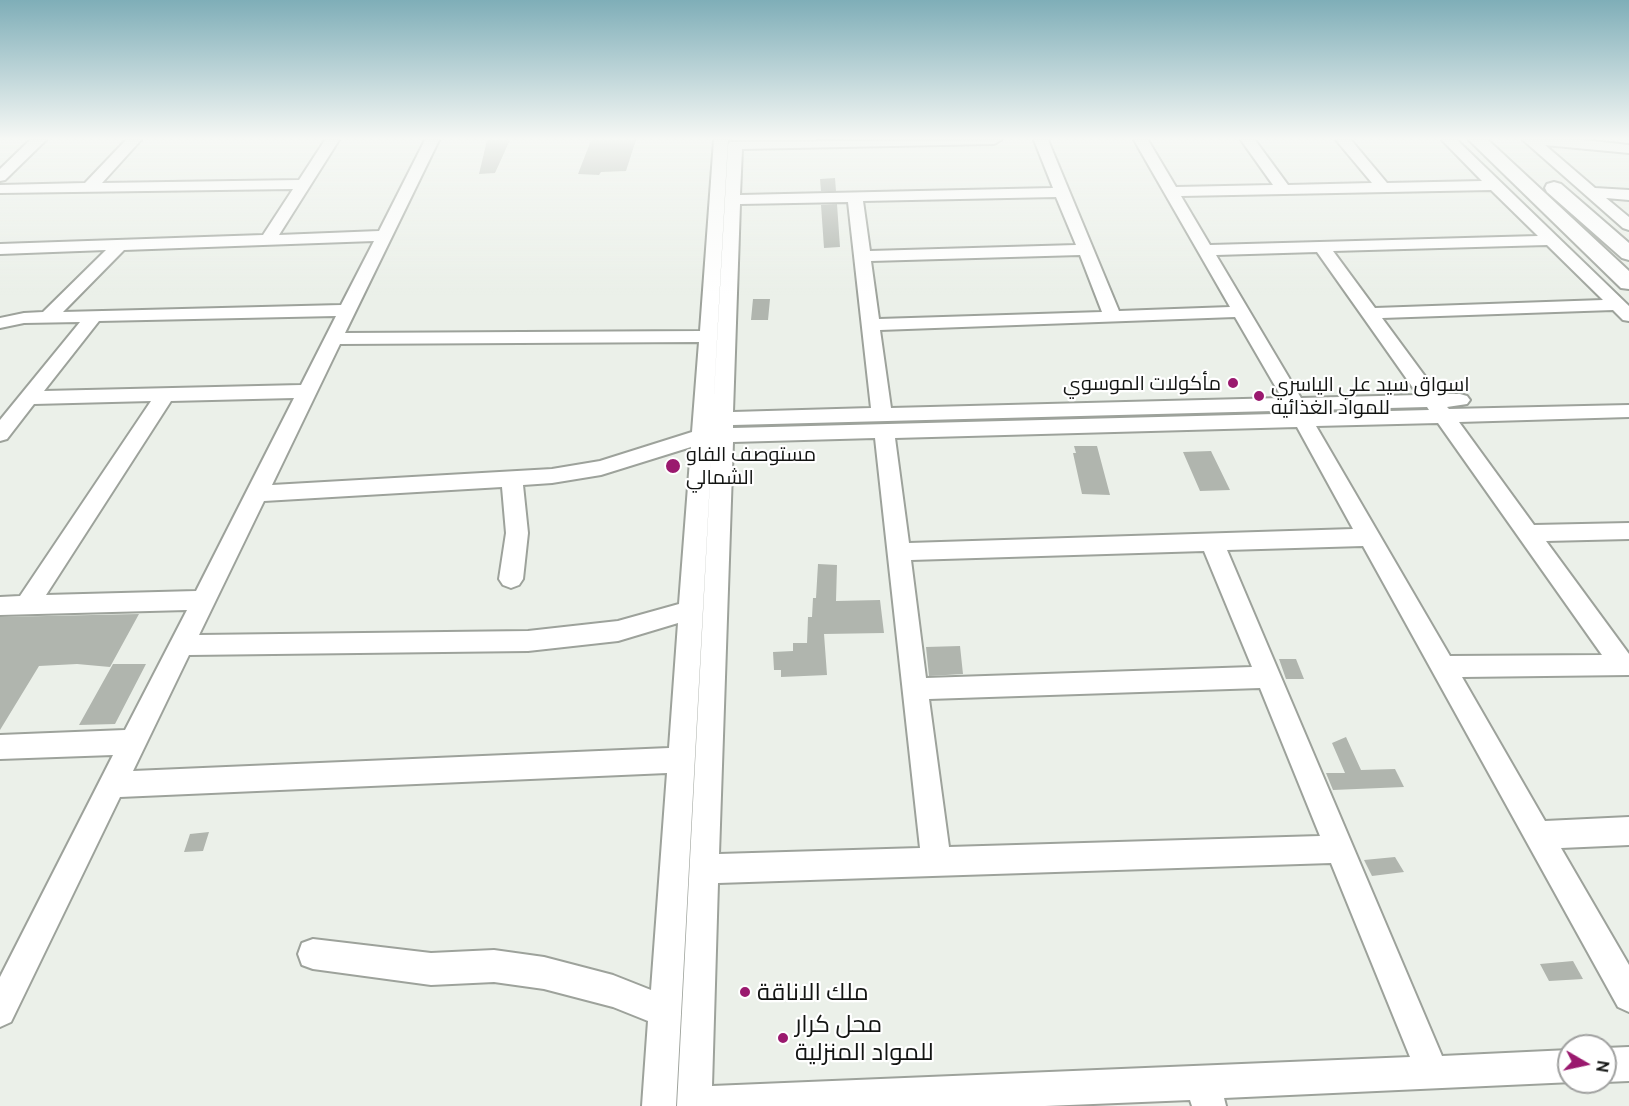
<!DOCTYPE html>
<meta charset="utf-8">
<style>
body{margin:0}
#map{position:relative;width:1629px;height:1106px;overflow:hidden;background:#ebf0e9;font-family:Ubuntu,sans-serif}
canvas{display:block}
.north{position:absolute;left:1557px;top:1034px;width:60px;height:60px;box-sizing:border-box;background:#fff;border:2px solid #a0a1a0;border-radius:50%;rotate:99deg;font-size:16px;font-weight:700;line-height:24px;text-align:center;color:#121412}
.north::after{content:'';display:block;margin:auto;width:21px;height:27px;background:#9a196e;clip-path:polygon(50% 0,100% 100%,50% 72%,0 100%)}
</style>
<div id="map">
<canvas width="1629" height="1106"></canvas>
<div class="north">N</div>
</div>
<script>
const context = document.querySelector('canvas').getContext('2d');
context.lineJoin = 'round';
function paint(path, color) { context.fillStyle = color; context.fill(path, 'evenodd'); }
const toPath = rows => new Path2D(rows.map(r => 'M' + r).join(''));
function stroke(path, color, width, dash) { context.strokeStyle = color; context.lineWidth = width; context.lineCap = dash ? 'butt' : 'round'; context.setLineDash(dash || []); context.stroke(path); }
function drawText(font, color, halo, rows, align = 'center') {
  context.font = font + ' Ubuntu,Cairo,sans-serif'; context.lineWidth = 4.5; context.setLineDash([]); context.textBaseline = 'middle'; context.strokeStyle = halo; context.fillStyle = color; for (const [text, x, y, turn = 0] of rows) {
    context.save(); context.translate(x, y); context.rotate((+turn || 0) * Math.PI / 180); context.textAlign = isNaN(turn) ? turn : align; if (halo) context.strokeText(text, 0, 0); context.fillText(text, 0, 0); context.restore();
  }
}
const building = toPath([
 [487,140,510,140,495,173,479,174],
 [591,140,636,140,626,171,601,172,599,175,578,174],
 [835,178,836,191,821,191,820,179],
 [837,204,840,247,824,248,821,205],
 [753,299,770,299,768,320,751,320],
 [1074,446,1097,446,1110,495,1082,494,1073,453,1076,453],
 [1211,451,1230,490,1200,491,1183,452],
 [818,564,837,565,836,601,880,600,884,633,824,634,827,675,781,677,781,670,774,670,773,652,793,651,793,643,807,643,808,617,812,617,813,598,816,598],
 [139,614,110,667,77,664,39,666,0,730,0,617],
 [960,646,963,674,929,676,926,647],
 [1279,659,1296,659,1304,679,1286,679],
 [113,664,146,664,115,724,79,725],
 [1346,737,1361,770,1395,769,1404,787,1333,790,1326,773,1345,773,1332,743],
 [209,832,203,851,184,852,190,834],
 [1395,857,1404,872,1372,876,1364,860],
 [1573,961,1583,979,1549,981,1540,964]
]);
const minor = toPath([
 [30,140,46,140,5,180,0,181,0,169,30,140],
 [126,140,141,140,102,183,299,180,325,140,339,140,279,235,379,231,425,140,439,140,345,333,700,331,714,140,728,140,713,412,728,145,730,142,1001,140,994,144,742,149,740,195,1053,188,1034,140,1048,140,1119,311,1230,307,1134,140,1148,140,1176,187,1273,185,1241,140,1255,140,1288,185,1372,183,1336,140,1351,140,1387,183,1482,181,1442,140,1457,140,1629,306,1629,321,1623,320,1613,310,1382,318,1438,394,1460,394,1467,396,1470,400,1467,404,1447,407,1449,409,1629,405,1629,417,1459,422,1534,525,1629,523,1629,539,1546,541,1629,654,1629,675,1462,677,1545,821,1629,817,1629,845,1561,848,1629,965,1629,1012,1618,1007,1363,546,1227,550,1442,1056,1569,1050,1569,1082,1573,1082,1224,1098,1226,1106,1192,1106,1190,1100,1045,1106,677,1106,712,443,676,1106,642,1106,648,1021,613,1007,544,989,494,982,431,985,313,969,302,965,298,954,302,943,313,939,431,953,494,950,544,957,613,975,651,990,667,773,120,797,11,1022,0,1027,0,977,113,755,0,759,0,735,125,730,187,610,0,615,0,597,20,596,151,401,34,404,7,439,0,441,0,420,80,322,24,323,0,328,0,318,24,313,43,312,106,250,0,254,0,244,263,235,293,189,0,193,0,185,85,183,126,140],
 [1491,190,1538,236,1210,245,1181,196,1491,190],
 [1056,197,1076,245,870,251,863,201,1056,197],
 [848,202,871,408,733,412,740,204,848,202],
 [374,241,341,305,63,312,124,250,374,241],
 [1547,245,1603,300,1375,308,1333,251,1547,245],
 [1317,252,1363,317,1418,395,1301,398,1216,255,1317,252],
 [1080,255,1102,312,879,319,871,261,1080,255],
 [336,316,301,385,44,391,99,321,336,316],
 [1235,317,1282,398,891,408,880,330,1235,317],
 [699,342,692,432,600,461,552,469,272,485,340,344,699,342],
 [294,398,196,591,46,595,171,401,294,398],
 [1427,407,1429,410,733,428,733,425,1427,407],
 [1438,423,1602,655,1450,656,1316,426,1438,423],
 [1297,427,1353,529,909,543,895,438,1297,427],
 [875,438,920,848,719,854,733,442,875,438],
 [691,447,679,604,618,621,528,631,199,635,264,501,502,487,506,533,499,579,503,585,511,588,519,585,523,579,528,533,523,485,552,483,601,475,691,447],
 [1204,551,1252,667,926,678,911,560,1204,551],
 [678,623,669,748,133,771,189,655,528,651,618,641,678,623],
 [1260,688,1320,836,949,847,929,699,1260,688],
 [1331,863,1410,1057,712,1086,718,883,1331,863],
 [1523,140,1583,140,1629,145,1629,153,1545,145,1595,188,1629,190,1629,200,1606,198,1629,217,1629,230,1623,228,1523,140],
 [1629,1047,1629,1081,1605,1082,1605,1048,1629,1047]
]);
const major = toPath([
 [1469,140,1488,140,1629,271,1629,289,1621,288,1469,140],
 [1554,182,1561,184,1629,243,1629,260,1622,258,1547,192,1545,188,1547,184,1554,182]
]);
const markers = [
 [1233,383,6,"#9a196e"],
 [1259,396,6,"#9a196e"],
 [673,466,8,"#9a196e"],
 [745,992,6,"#9a196e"],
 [783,1038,6,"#9a196e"]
];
const poiNames = [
 ["مأكولات الموسوي",1221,383,"right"],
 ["اسواق سيد علي الياسري",1271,384],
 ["للمواد الغذائيه",1271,407],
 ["مستوصف الفاو",686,454],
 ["الشمالي",686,477]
];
const nearPoinames = [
 ["ملك الاناقة",757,992],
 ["محل كرار",795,1024],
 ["للمواد المنزلية",795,1052]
];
paint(building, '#b0b5ae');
stroke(minor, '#9da29b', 4);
stroke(major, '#9da29b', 4);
paint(minor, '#fff');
paint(major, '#fff');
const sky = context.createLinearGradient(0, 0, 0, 295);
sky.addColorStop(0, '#7faeb8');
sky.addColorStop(0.47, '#f6f8f5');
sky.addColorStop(1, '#f6f8f500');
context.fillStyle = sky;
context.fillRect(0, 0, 1629, 295);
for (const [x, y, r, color] of markers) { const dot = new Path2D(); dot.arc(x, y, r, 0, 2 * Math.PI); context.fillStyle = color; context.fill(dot); stroke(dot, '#fff', 2); }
drawText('20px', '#121412', '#fff', poiNames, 'left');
drawText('24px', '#121412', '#fff', nearPoinames, 'left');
</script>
